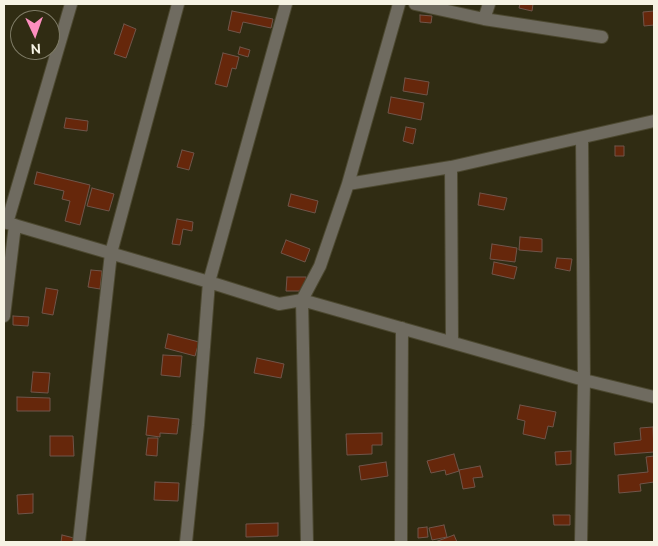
<!DOCTYPE html>
<style>
body{margin:0}
#map{position:relative;width:658px;height:546px;overflow:hidden;background:#302c13;font-family:Ubuntu,sans-serif}
canvas{display:block}
.frame{position:absolute;inset:0;border:5px solid #f6f3e4;pointer-events:none}
.north{position:absolute;left:10px;top:10px;width:50px;height:50px;box-sizing:border-box;background:#302c13;border:1px solid #7f7c67;border-radius:50%;rotate:177deg;font-size:14px;font-weight:700;line-height:20px;text-align:center;color:#f6f3e4}
.north::after{content:'';display:block;margin:auto;width:18px;height:22px;background:#fd8ebf;clip-path:polygon(50% 0,100% 100%,50% 72%,0 100%)}
</style>
<div id="map">
<canvas width="658" height="546"></canvas>
<div class="frame"></div>
<div class="north">N</div>
</div>
<script>
const context = document.querySelector('canvas').getContext('2d');
context.lineJoin = 'round';
function paint(path, color) { context.fillStyle = color; context.fill(path, 'evenodd'); }
const toPath = rows => new Path2D(rows.map(r => 'M' + r).join(''));
function stroke(path, color, width, dash) { context.strokeStyle = color; context.lineWidth = width; context.lineCap = dash ? 'butt' : 'round'; context.setLineDash(dash || []); context.stroke(path); }
const building = toPath([
 [520,4,533,4,532,11,519,8,520,4],
 [232,11,273,19,271,28,243,22,240,33,228,30,232,11],
 [654,11,654,25,644,26,643,12,654,11],
 [420,15,432,16,431,23,420,22,420,15],
 [124,24,136,29,126,58,114,54,124,24],
 [240,47,250,50,248,57,238,54,240,47],
 [223,53,239,57,236,69,232,68,227,87,215,84,223,53],
 [405,78,429,82,427,95,403,91,405,78],
 [391,97,424,103,421,120,388,113,391,97],
 [66,118,88,121,87,131,64,128,66,118],
 [406,127,416,129,413,144,403,141,406,127],
 [615,146,624,146,624,156,615,156,615,146],
 [182,150,194,153,189,170,177,167,182,150],
 [37,172,90,185,80,225,65,221,70,201,62,199,64,191,34,184,37,172],
 [92,188,114,194,109,211,87,206,92,188],
 [480,193,507,198,504,210,478,205,480,193],
 [291,194,318,201,315,213,288,206,291,194],
 [177,219,193,222,192,231,183,229,180,245,172,244,177,219],
 [520,237,542,239,542,252,519,250,520,237],
 [286,240,310,249,305,262,281,253,286,240],
 [492,244,517,248,515,262,490,259,492,244],
 [557,258,572,259,570,271,555,268,557,258],
 [494,262,517,267,514,279,492,274,494,262],
 [91,270,102,271,100,289,88,287,91,270],
 [287,277,306,277,306,291,286,291,287,277],
 [46,288,58,290,53,315,42,313,46,288],
 [13,316,29,317,28,326,13,325,13,316],
 [168,334,199,342,195,356,165,348,168,334],
 [163,355,182,356,180,377,161,375,163,355],
 [257,358,284,364,281,378,254,373,257,358],
 [33,372,50,373,48,393,31,392,33,372],
 [17,397,50,398,50,411,17,411,17,397],
 [520,405,556,412,553,427,548,426,545,439,523,434,525,421,517,419,520,405],
 [148,416,179,419,177,434,160,433,160,437,146,435,148,416],
 [653,427,654,452,615,455,614,443,641,440,640,428,653,427],
 [382,433,382,445,372,445,372,454,347,455,346,434,382,433],
 [50,436,73,436,74,456,50,456,50,436],
 [148,438,158,438,157,456,146,455,148,438],
 [571,451,571,464,556,465,555,452,571,451],
 [454,454,459,471,446,475,445,470,431,473,427,461,454,454],
 [654,456,654,482,640,484,641,491,619,493,618,475,648,472,646,457,654,456],
 [386,462,388,476,361,480,359,466,386,462],
 [480,466,483,477,473,478,475,487,463,489,459,470,480,466],
 [155,482,179,483,178,501,154,500,155,482],
 [33,494,33,513,18,514,17,495,33,494],
 [553,515,570,515,570,525,554,525,553,515],
 [278,523,278,536,246,537,246,524,278,523],
 [444,525,447,537,432,540,429,528,444,525],
 [427,527,428,537,418,538,418,528,427,527],
 [62,535,74,538,73,542,61,542,62,535],
 [454,535,457,542,435,542,454,535]
]);
const street = toPath([
 [415,4,484,19,489,4],
 [484,19,602,37],
 [451,167,452,342],
 [348,184,399,4],
 [4,222,209,282,279,304,302,300,584,380,654,397],
 [7,223,71,4],
 [4,316,15,225],
 [79,542,111,253,178,4],
 [186,542,198,425,209,282,286,4],
 [307,542,302,300,320,266,348,184,451,167,654,121],
 [401,542,402,328],
 [581,542,584,380,582,138]
]);
paint(building, '#66270b');
stroke(building, '#70554a', 1);
stroke(street, '#4c4830', 14);
stroke(street, '#6f6b60', 12);
</script>
